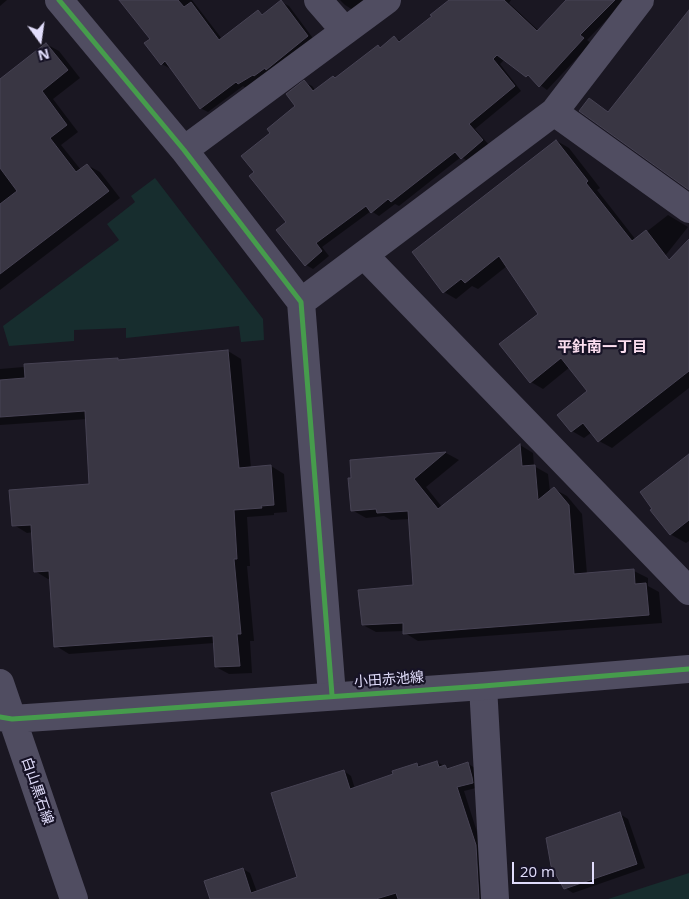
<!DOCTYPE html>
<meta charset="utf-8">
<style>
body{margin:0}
#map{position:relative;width:689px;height:899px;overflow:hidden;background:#1a1722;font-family:"Open Sans",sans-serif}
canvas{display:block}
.north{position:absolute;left:15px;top:15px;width:50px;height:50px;-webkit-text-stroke:4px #171326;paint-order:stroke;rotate:166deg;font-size:14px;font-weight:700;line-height:20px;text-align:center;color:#e1ddfb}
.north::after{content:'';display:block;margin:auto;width:18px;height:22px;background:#e1ddfb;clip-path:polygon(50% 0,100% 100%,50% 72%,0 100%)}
.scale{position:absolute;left:512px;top:862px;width:82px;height:22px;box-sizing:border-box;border:2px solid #e1ddfb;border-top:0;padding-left:6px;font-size:15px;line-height:18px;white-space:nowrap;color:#e1ddfb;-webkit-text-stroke:4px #171326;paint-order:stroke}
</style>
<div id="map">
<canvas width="689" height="899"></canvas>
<div class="north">N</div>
<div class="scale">20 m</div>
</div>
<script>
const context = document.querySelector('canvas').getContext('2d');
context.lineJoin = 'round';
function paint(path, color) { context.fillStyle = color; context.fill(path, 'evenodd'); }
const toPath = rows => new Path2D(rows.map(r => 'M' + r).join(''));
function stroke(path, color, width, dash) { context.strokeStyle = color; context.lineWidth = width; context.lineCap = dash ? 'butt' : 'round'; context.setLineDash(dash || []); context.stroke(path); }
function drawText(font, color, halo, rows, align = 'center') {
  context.font = font + ' "Open Sans","Noto Sans JP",sans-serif'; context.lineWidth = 4.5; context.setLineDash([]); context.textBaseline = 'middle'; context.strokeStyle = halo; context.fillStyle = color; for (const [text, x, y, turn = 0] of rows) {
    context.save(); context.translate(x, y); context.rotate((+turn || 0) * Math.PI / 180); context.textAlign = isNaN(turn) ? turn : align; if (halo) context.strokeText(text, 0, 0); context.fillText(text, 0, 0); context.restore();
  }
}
const green = toPath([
 [155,178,263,319,264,340,241,342,239,326,126,338,126,328,74,330,74,341,9,346,3,326,119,240,107,224,135,202,131,196],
 [689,873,689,899,608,899]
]);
const shadow = toPath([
 [0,0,7,0,0,6],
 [121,0,192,0,222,39,258,12,264,15,281,2,289,6,315,41,246,88,243,86,208,112,200,108,171,67,169,68,162,64,151,39],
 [340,0,365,0,353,10,345,5],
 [451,0,511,0,509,3,539,31,567,0,626,0,587,40,591,43,547,90,505,59,500,64,521,91,475,129,489,145,469,162,461,157,399,206,395,204,379,216,371,211,322,247,329,256,313,269,306,265,287,222,255,172,272,133,297,107,304,82,312,86,316,91,336,79,378,46,381,48,394,37,401,41,433,16],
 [46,44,59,51,80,78,53,99,78,132,61,145,81,170,87,165,100,172,120,198,0,290,0,80],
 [557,141,569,148,600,188,597,190,636,240,668,215,688,227,638,290,689,257,689,388,612,448,599,441,592,432,584,438,572,431,588,392,570,367,543,389,531,382,540,314,507,266,478,289,472,286,456,299,444,292],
 [228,351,241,359,251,468,271,466,284,474,287,512,274,513,274,515,247,517,250,566,247,566,254,641,250,641,252,673,229,674,216,667,214,643,69,654,56,646,51,578,48,579,35,571,33,532,27,533,14,525,91,485,87,419,0,425,0,369,118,359,121,361],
 [520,445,533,453,534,466,548,474,550,492,554,489,567,496,582,514,587,574,634,571,648,578,648,586,659,592,662,623,418,641,405,633,404,631,376,632,363,625,414,586,410,519,391,520,384,516,366,518,352,510,351,461,446,453,459,460,426,487,442,507],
 [689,455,689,541,686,543,670,534],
 [437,762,450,769,467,763,475,768,480,787,464,791,483,851,486,899,211,899,243,869,250,873,257,892,299,878,344,771,351,776,355,789,394,775,417,764,422,767],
 [620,814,628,819,645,868,573,893,565,888]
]);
const building = toPath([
 [119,0,178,0,184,7,191,2,219,40,258,10,262,15,281,0,308,36,266,70,265,68,254,76,253,75,238,84,236,82,200,109,165,61,161,65,144,43,150,39,119,0],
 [449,0,504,0,537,31,566,0,615,0,580,35,584,38,539,87,528,75,526,77,497,55,493,59,515,86,469,124,483,140,461,159,455,152,391,202,388,199,371,213,366,206,316,243,322,251,305,266,276,230,286,222,249,176,254,172,241,156,270,133,267,129,295,106,286,94,304,80,313,91,333,76,335,78,378,45,380,48,394,36,399,42,432,16,430,15,449,0],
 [689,10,689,190,579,111,589,98,608,112,689,10],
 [46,43,68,70,42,91,67,125,50,138,76,172,87,164,109,191,0,274,0,204,17,191,0,168,0,79,46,43],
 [556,140,588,181,586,183,632,241,646,230,669,260,689,239,689,371,598,442,583,423,571,432,557,415,587,391,561,358,530,383,499,344,538,314,499,256,465,283,461,279,443,293,412,252,556,140],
 [228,350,239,468,271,465,274,505,261,506,262,508,234,510,237,559,234,559,241,634,237,634,240,666,215,667,213,636,54,647,49,571,34,572,31,525,12,526,9,490,89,484,85,411,0,417,0,380,25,378,24,364,118,358,118,360,228,350],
 [520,444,522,466,535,465,538,500,554,487,569,505,574,574,634,569,635,584,646,583,649,615,403,634,403,623,362,625,358,590,413,585,408,511,377,513,376,509,351,511,348,478,351,478,350,460,446,452,414,479,438,509,520,444],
 [689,454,689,520,670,535,650,510,652,509,640,492,689,454],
 [437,761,439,767,445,765,447,769,468,762,472,777,473,783,457,787,476,845,479,899,398,899,396,893,376,899,210,899,204,881,243,868,251,893,297,877,271,793,344,770,350,789,393,774,392,771,417,763,418,767,437,761],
 [620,812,637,864,564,889,551,866,546,838,620,812]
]);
const minor = toPath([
 [59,0,184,150,301,302,332,695],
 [318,0,345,31],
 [554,112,689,209],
 [184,150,387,0],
 [364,255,689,591],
 [301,302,554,112,640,0],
 [483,686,495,899]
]);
const tertiary = toPath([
 [0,683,74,899],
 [0,717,12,719,57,716,483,686,689,669]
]);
const cycleway = toPath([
 [59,0,184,150,301,302,332,695],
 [0,717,12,719,57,716,483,686,689,669]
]);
const streetNames = [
 ["小田赤池線",389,680,-4],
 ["白山黒石線",37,791,71]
];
const neighbourhoodNames = [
 ["平針南一丁目",602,348]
];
paint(green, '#172d2e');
paint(shadow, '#0007');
paint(building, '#393643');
stroke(building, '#474354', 1);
stroke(minor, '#504d61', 28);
stroke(tertiary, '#504d61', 28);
stroke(cycleway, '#469c4c', 5);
drawText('14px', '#e1ddfb', '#171326', streetNames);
drawText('bold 15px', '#fbdeef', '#171326', neighbourhoodNames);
</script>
